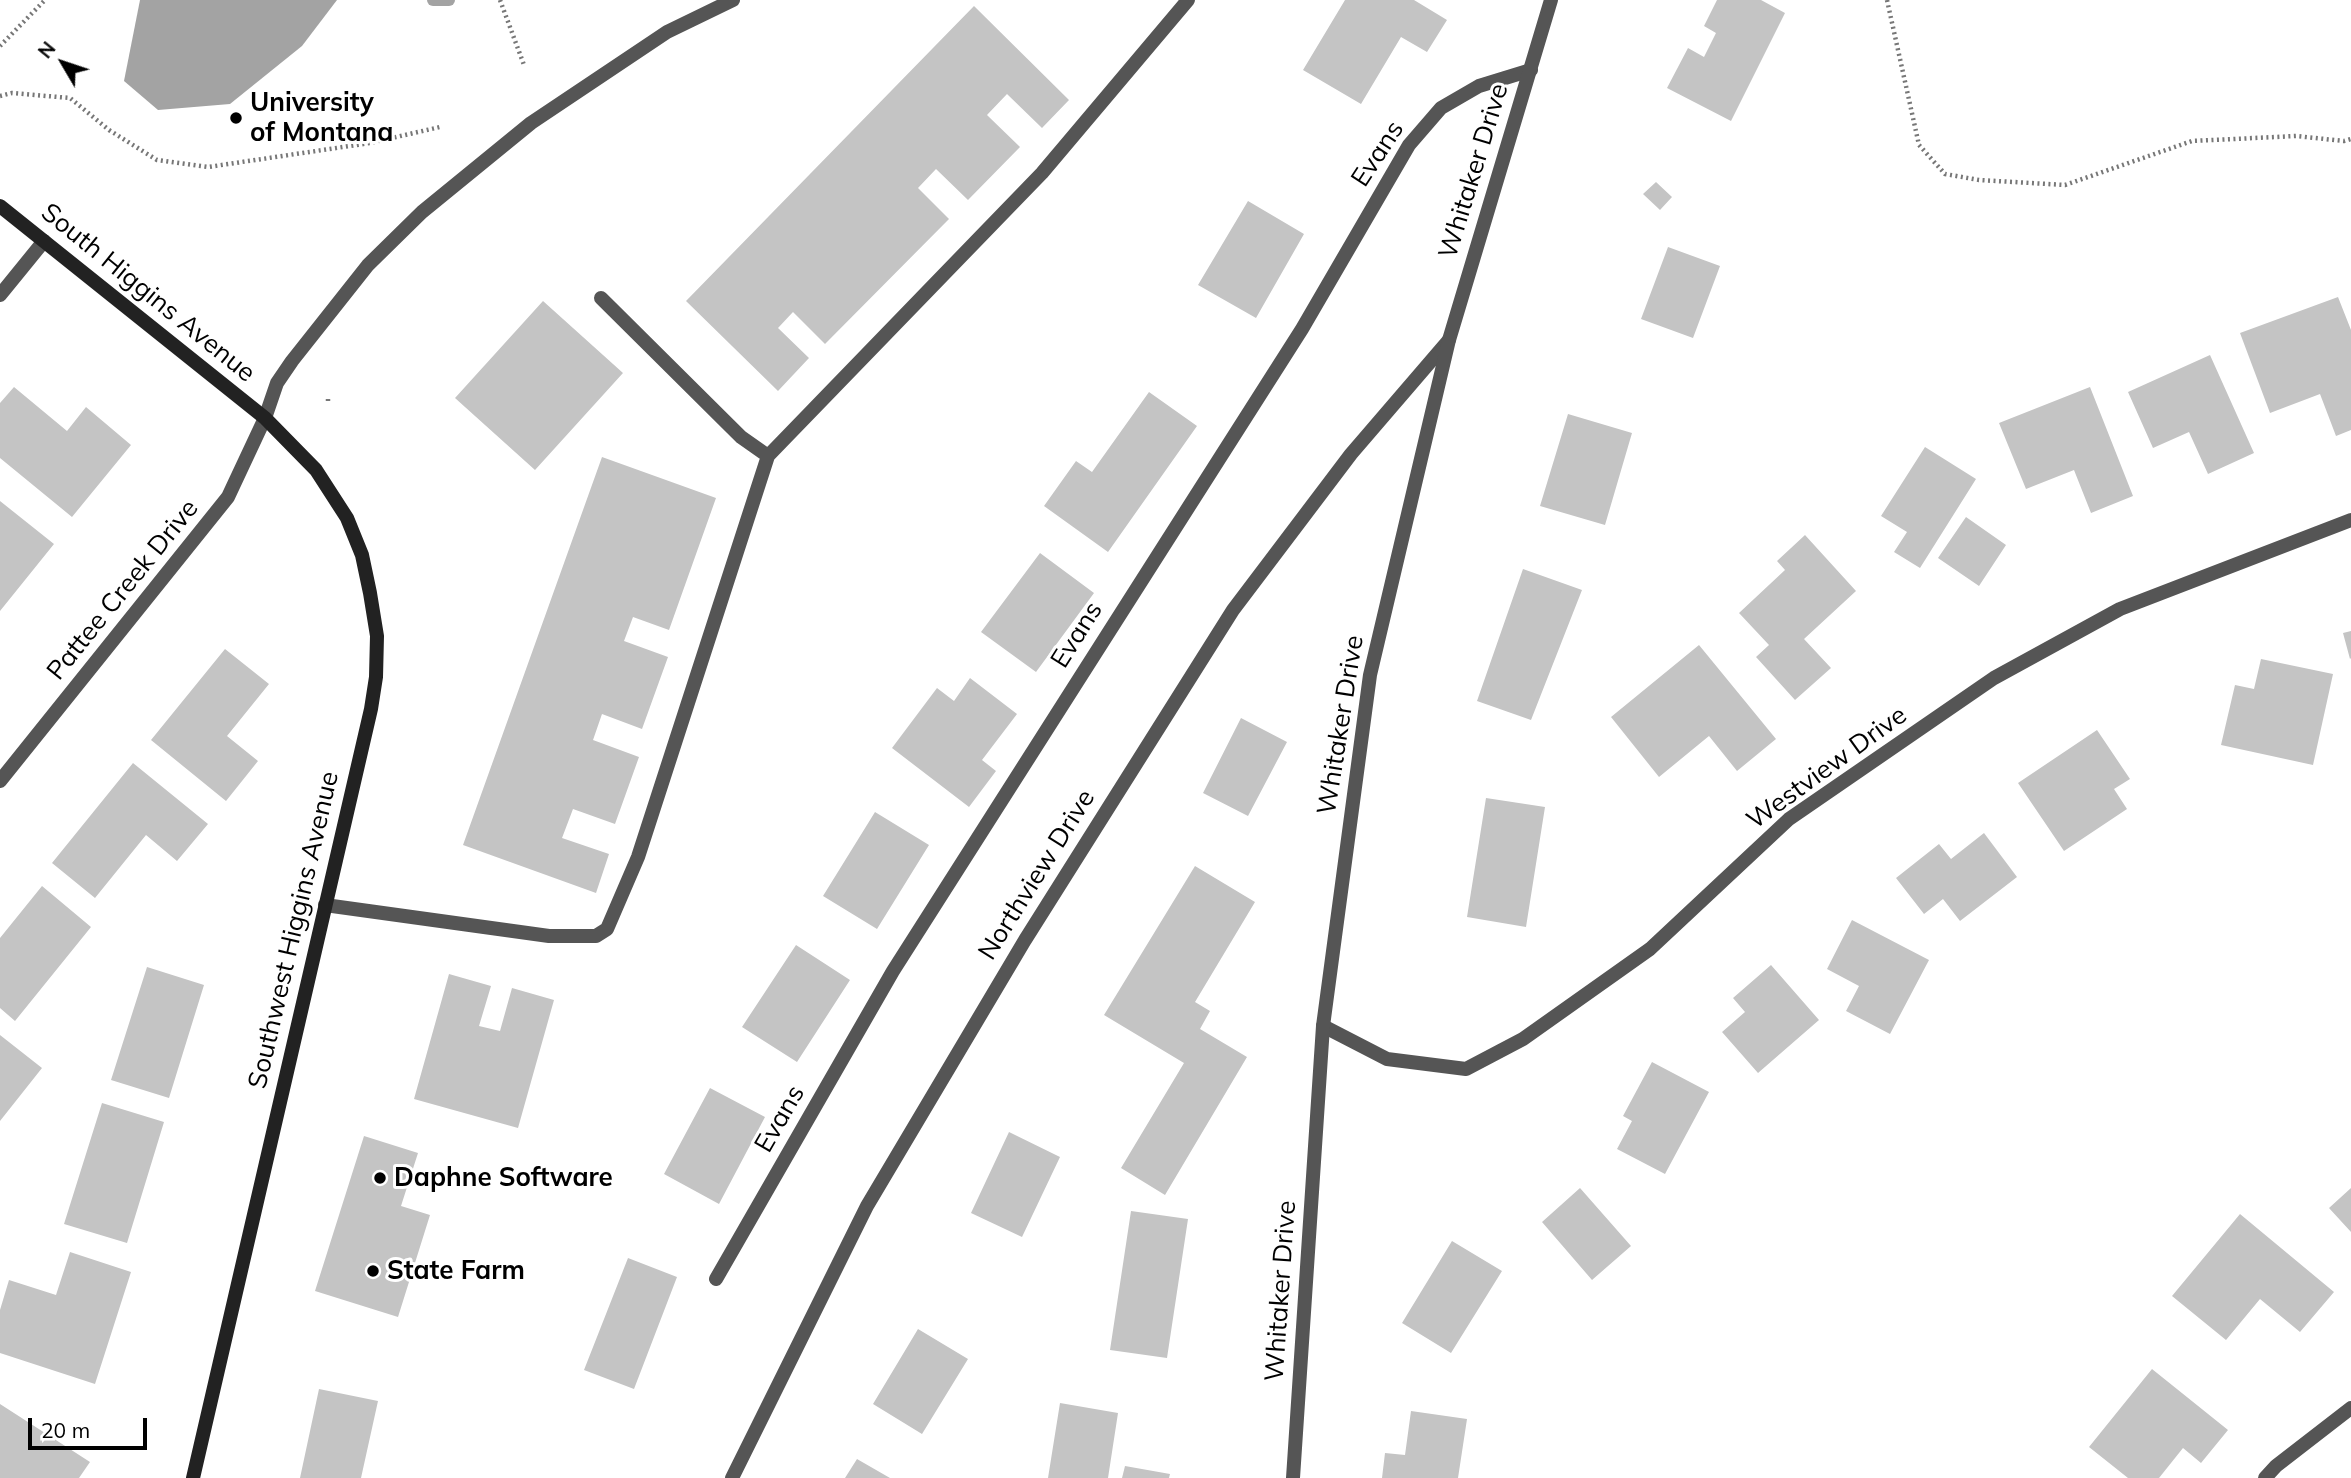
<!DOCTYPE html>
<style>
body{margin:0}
#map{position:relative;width:2351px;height:1478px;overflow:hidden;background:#fff;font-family:Mulish,sans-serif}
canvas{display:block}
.north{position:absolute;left:28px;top:28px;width:70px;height:70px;-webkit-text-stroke:5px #fff;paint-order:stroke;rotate:309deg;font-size:19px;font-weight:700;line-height:28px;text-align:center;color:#000}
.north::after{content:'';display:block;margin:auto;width:24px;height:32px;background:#000;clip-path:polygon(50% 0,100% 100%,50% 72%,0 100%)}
.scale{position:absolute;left:28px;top:1418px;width:119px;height:32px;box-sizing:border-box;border:4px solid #000;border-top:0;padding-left:9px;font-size:21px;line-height:24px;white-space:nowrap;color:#000;-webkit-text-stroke:5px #fff;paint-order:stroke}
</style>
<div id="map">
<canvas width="2351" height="1478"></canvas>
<div class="north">N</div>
<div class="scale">20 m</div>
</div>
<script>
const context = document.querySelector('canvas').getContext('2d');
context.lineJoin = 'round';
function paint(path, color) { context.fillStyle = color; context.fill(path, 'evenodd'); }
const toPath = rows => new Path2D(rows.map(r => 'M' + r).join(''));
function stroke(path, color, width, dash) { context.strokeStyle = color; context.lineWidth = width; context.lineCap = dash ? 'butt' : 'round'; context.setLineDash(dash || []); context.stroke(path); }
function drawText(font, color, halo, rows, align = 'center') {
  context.font = font + ' Mulish,sans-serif'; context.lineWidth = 6; context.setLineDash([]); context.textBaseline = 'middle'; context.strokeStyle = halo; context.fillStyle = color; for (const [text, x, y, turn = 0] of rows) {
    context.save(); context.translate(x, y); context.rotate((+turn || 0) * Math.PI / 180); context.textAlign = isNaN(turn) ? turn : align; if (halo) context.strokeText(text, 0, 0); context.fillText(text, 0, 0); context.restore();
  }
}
const water = toPath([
 [140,0,337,0,302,46,230,104,158,110,124,81]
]);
const stream = toPath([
 [433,0,449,0]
]);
const building = toPath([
 [1345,0,1414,0,1447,20,1427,52,1401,37,1361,104,1303,70],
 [1717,0,1761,0,1785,13,1731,121,1667,88,1688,48,1704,57,1716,33,1704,26],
 [974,6,1069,100,1042,128,1007,94,987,115,1020,147,968,200,936,169,918,188,949,219,825,344,793,312,778,328,809,358,778,391,686,301],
 [1656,182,1672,197,1660,210,1643,194],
 [1248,201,1304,234,1256,318,1198,285],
 [1668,247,1720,266,1693,338,1641,319],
 [2338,297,2351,330,2351,430,2336,436,2320,394,2270,413,2240,333],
 [543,301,623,373,535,470,455,398],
 [2210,355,2254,453,2208,474,2189,432,2153,448,2128,392],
 [14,387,67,431,86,407,131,445,72,517,0,458,0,403],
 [2090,387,2133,496,2091,513,2074,470,2026,489,1999,423],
 [1149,392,1197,426,1108,552,1044,506,1076,461,1092,472],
 [1568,414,1632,433,1605,525,1540,506],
 [1925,447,1976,479,1920,568,1894,552,1907,532,1881,516],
 [602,457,716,498,669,630,633,617,624,641,668,657,642,729,602,714,593,740,639,757,615,824,573,809,562,838,609,854,596,893,463,845],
 [0,501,54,544,0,611],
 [1966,517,2006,545,1979,586,1938,558],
 [1805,535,1856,591,1804,639,1831,668,1795,700,1756,657,1769,645,1739,613,1785,570,1777,561],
 [1040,553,1094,593,1036,672,981,632],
 [1523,569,1582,590,1531,720,1477,701],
 [2351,631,2351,658,2350,659,2343,633],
 [1699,645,1776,739,1737,771,1709,736,1659,777,1611,717],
 [225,649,269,684,227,736,258,761,226,801,151,740],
 [2261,659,2333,674,2313,765,2221,745,2235,685,2254,689],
 [970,678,1017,714,982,760,996,771,969,807,892,748,937,688,954,701],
 [1241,718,1287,742,1248,816,1203,793],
 [2097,730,2130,779,2114,789,2127,809,2064,851,2018,783],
 [133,763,208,824,177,861,146,835,95,898,52,863],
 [1486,798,1545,807,1526,927,1467,917],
 [875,812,929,845,877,929,823,896],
 [1984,833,2017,877,1960,921,1943,899,1924,914,1896,878,1939,844,1951,859],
 [1195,866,1255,902,1195,1002,1210,1011,1200,1029,1247,1057,1165,1195,1121,1168,1184,1063,1104,1015],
 [42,886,91,927,15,1021,0,1008,0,938],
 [1852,920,1929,960,1890,1034,1846,1011,1859,986,1827,969],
 [796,945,850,980,797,1062,742,1027],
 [1771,965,1819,1020,1758,1073,1722,1032,1745,1012,1733,998],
 [147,967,204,985,169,1098,111,1080],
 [449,974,491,986,479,1026,500,1031,512,988,554,1000,518,1128,414,1099],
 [0,1035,42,1068,0,1121],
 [1652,1062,1709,1092,1665,1174,1617,1149,1632,1121,1623,1116],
 [710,1088,765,1117,719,1204,664,1174],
 [102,1103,164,1122,127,1243,64,1224],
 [1009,1132,1060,1157,1022,1237,971,1213],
 [364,1136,418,1153,401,1206,430,1215,398,1317,315,1291],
 [1580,1188,1631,1246,1592,1280,1542,1222],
 [2351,1188,2351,1232,2329,1208],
 [1131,1211,1188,1219,1167,1358,1110,1350],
 [2240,1214,2334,1292,2300,1332,2260,1299,2226,1340,2172,1296],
 [1452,1241,1502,1271,1451,1353,1402,1323],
 [70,1252,131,1272,95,1384,0,1353,0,1310,9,1280,56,1295],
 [628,1258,677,1277,634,1389,584,1370],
 [918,1329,968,1359,922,1434,873,1404],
 [2152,1369,2228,1430,2201,1463,2183,1448,2159,1478,2128,1478,2089,1447],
 [319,1389,378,1401,361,1478,300,1478],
 [1060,1403,1118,1413,1108,1478,1048,1478],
 [0,1404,90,1462,79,1478,0,1478],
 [1411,1411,1467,1419,1458,1478,1382,1478,1385,1453,1405,1455],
 [857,1459,890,1478,845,1478],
 [1125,1466,1170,1474,1169,1478,1122,1478]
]);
const path = toPath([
 [500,0,524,65],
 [1887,0,1919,145,1945,174,1979,180,2065,185,2192,141,2296,136,2344,141,2351,139],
 [0,46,45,0],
 [0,96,12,93,70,98,109,130,157,160,208,167,370,143,440,127],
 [328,401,328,399]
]);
const service = toPath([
 [0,295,44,241],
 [601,298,741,437,768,456],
 [325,905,549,936,596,936,607,929,638,857,768,456,1042,173,1188,0]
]);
const minor = toPath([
 [0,781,228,497,265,418],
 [1323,1026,1387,1059,1466,1069,1523,1039,1650,949,1789,819,1994,678,2120,609,2351,520],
 [716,1279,893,971,1302,329,1409,145,1441,108,1479,86,1531,70],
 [732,1478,867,1206,1025,940,1233,610,1351,454,1449,340],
 [2265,1478,2276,1466,2351,1408]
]);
const tertiary = toPath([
 [265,418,277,383,292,361,368,265,422,212,531,123,667,32,733,0],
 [1293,1478,1323,1026,1370,675,1449,340,1551,0]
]);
const secondary = toPath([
 [0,206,265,418,316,470,347,518,362,555,370,593,377,636,376,677,371,709,193,1478]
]);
const markers = [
 [236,118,7,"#000"],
 [380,1178,7,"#000"],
 [373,1271,7,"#000"]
];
const poiNames = [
 ["University",250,103],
 ["of Montana",250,133],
 ["Daphne Software",394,1178],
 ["State Farm",387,1271]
];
const streetNames = [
 ["Evans",1378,154,-57],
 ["Whitaker Drive",1474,171,-73],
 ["South Higgins Avenue",148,293,39],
 ["Pattee Creek Drive",123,590,-51],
 ["Evans",1077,635,-58],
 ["Whitaker Drive",1341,725,-81],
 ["Westview Drive",1827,768,-36],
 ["Northview Drive",1037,875,-58],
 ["Southwest Higgins Avenue",294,930,-77],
 ["Evans",780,1119,-60],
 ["Whitaker Drive",1281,1291,-86]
];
paint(water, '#a3a3a3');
stroke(stream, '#a3a3a3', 12);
paint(building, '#c4c4c4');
stroke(path, '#777', 4.5, [2, 3.5]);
stroke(service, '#555', 14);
stroke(minor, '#555', 14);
stroke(tertiary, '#555', 14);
stroke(secondary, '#222', 14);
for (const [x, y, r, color] of markers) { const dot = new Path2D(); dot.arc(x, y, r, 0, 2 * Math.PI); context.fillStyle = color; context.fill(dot); stroke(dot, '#fff', 2.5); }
drawText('bold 26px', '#000', '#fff', poiNames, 'left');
drawText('26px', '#000', '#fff', streetNames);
</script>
